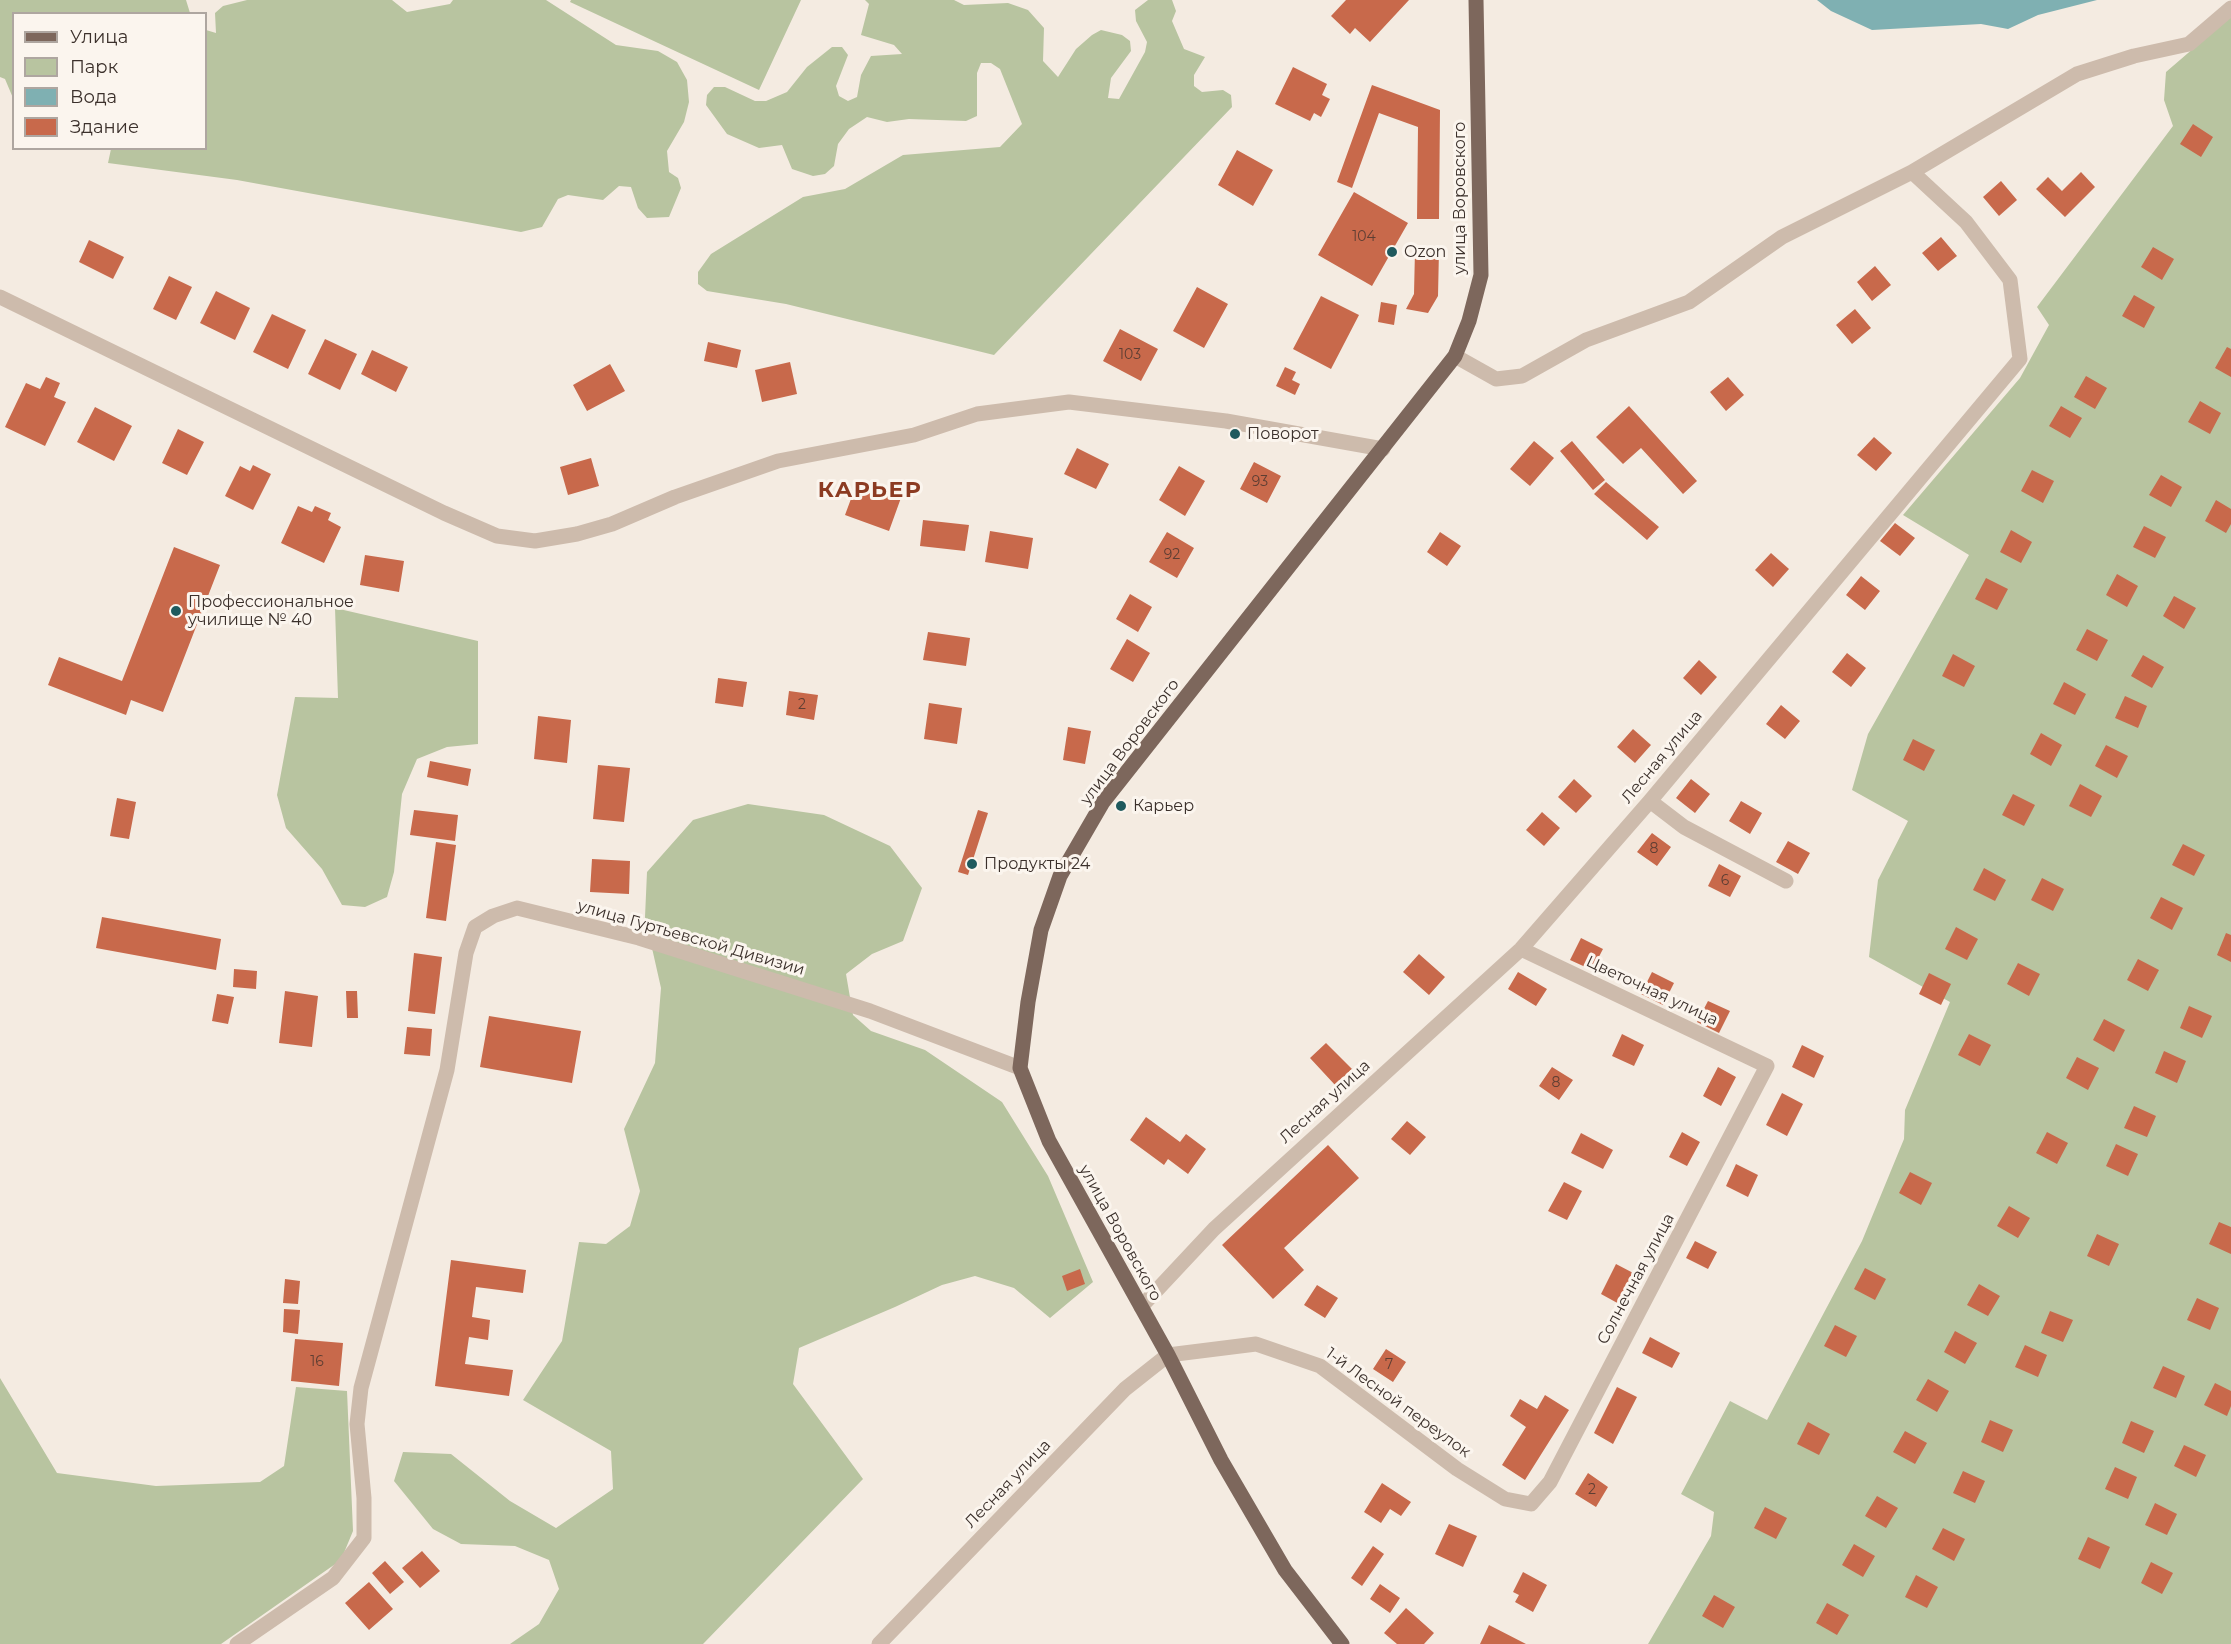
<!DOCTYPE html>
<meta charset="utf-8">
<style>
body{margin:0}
#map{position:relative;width:2231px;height:1644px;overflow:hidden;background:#f4ebe1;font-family:Montserrat,sans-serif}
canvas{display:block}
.legend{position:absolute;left:12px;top:12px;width:195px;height:138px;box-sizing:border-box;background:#fbf5ee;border:2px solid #aea6a0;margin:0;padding:8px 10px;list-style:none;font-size:18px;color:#3b302b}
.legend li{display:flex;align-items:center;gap:12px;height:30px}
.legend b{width:30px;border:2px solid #aea6a0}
</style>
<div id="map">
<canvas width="2231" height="1644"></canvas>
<ul class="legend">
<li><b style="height:8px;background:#7d675c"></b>Улица</li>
<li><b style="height:16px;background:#b8c4a0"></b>Парк</li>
<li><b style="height:16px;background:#7fb0b2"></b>Вода</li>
<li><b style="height:16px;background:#c8694b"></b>Здание</li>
</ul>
</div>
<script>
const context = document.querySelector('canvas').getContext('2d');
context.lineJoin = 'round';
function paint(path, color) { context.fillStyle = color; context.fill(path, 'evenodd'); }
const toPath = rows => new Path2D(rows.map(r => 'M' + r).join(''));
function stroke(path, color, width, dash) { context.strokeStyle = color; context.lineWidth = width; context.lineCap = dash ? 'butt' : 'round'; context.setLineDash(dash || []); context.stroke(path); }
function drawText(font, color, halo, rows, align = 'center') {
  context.font = font + ' Montserrat,sans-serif'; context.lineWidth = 6; context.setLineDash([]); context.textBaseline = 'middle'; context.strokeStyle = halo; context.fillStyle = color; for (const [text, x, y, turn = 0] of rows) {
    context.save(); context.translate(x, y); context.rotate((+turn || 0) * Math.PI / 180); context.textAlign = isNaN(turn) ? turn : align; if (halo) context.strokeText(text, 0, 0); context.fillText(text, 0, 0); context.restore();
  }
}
const green = toPath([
 [0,0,186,0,190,13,14,14,13,98,5,79,0,77],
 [247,0,392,0,407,12,450,4,453,0,546,0,616,45,658,51,677,62,687,80,689,102,684,122,667,151,669,172,678,178,681,188,669,217,647,218,638,208,631,187,619,186,603,200,568,195,558,199,542,227,521,232,237,180,108,163,111,149,206,148,206,30,216,33,215,13,223,6],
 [571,0,801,0,759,90,570,2],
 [865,0,954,0,964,5,1008,3,1028,10,1044,28,1043,61,1058,77,1076,49,1092,35,1101,30,1122,35,1130,41,1131,51,1111,78,1108,98,1119,99,1145,52,1147,42,1136,21,1135,10,1148,0,1172,0,1176,11,1172,21,1184,49,1205,57,1194,75,1194,86,1202,92,1223,90,1231,95,1232,107,994,355,786,304,707,291,698,284,698,272,711,254,803,197,845,189,903,155,1000,147,1022,124,1000,69,991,63,981,63,977,73,977,116,966,121,909,119,887,122,867,117,849,129,838,144,834,166,825,174,813,176,792,169,782,145,759,148,727,134,706,105,707,95,714,87,725,87,755,101,766,101,787,92,807,67,832,47,842,47,848,55,836,86,839,96,848,101,857,97,861,75,871,56,902,54,894,45,861,35,869,4],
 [2231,16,2231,1644,1648,1644,1711,1536,1714,1512,1681,1494,1730,1401,1767,1420,1862,1241,1904,1139,1905,1110,1950,1002,1869,957,1878,880,1908,821,1852,790,1868,734,1969,555,1903,515,2020,378,2049,325,2037,307,2173,126,2164,100,2166,72],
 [335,608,478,641,478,744,447,747,417,759,402,794,394,872,387,897,365,907,342,905,322,869,286,828,277,795,295,697,338,698],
 [748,804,824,815,890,846,922,888,903,941,872,954,846,974,853,1015,871,1031,925,1050,1002,1102,1048,1176,1093,1282,1050,1318,1014,1288,975,1276,942,1285,895,1307,799,1348,793,1384,863,1479,703,1644,510,1644,539,1624,559,1589,549,1560,515,1546,461,1544,433,1529,394,1481,403,1452,451,1454,510,1501,556,1528,613,1489,611,1451,523,1400,562,1341,579,1242,606,1244,630,1226,640,1191,624,1129,655,1063,661,988,645,917,647,872,693,820],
 [0,1378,57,1473,156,1486,260,1482,284,1466,296,1387,347,1391,353,1531,341,1560,221,1644,0,1644]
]);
const water = toPath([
 [1817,0,2097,0,2038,15,2008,29,1981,24,1872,30,1831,11]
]);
const building = toPath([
 [1346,0,1409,0,1370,42,1355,28,1350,34,1331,16],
 [1293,67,1327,84,1322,95,1330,99,1321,117,1314,113,1310,121,1275,104],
 [1372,85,1440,110,1439,219,1417,219,1418,127,1379,113,1352,188,1337,182],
 [2193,124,2213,137,2201,157,2180,144],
 [1237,150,1273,170,1253,206,1218,185],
 [2081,172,2095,187,2065,217,2036,189,2048,177,2062,191],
 [2001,181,2017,200,1999,216,1983,197],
 [1354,192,1408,223,1372,286,1318,255],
 [1941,237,1957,256,1938,271,1922,253],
 [89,240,124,257,113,279,79,262],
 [2153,247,2174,259,2162,280,2141,267],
 [1415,250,1439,250,1438,296,1428,313,1406,309,1414,294],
 [1875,266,1891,285,1872,301,1857,282],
 [169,276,192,287,176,320,153,309],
 [1197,287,1228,304,1204,348,1173,331],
 [216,291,250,308,235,340,200,323],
 [2134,295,2155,307,2144,328,2122,316],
 [1321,296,1359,315,1331,369,1293,349],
 [1381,302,1397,305,1394,325,1378,322],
 [1855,309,1871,328,1852,344,1836,325],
 [272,314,306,330,288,369,253,352],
 [1120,329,1158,349,1141,381,1103,361],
 [325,339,357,354,340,390,308,374],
 [708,342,741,350,737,368,704,361],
 [2227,347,2231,349,2231,377,2215,368],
 [372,350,408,367,396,392,361,374],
 [790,362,797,394,762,402,755,370],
 [610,364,625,391,587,411,573,385],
 [1285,367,1296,372,1292,380,1300,384,1295,395,1276,386],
 [2086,376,2107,388,2095,409,2074,397],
 [46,377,60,383,54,397,66,402,45,446,5,427,26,383,40,389],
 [1728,377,1744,395,1726,411,1710,392],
 [2200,401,2221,413,2210,434,2188,422],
 [1629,406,1697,481,1683,494,1641,448,1623,464,1596,437],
 [2061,406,2082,418,2070,438,2049,426],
 [95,407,132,426,114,461,77,442],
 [178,429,204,442,187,475,162,463],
 [1874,437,1892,453,1876,471,1857,455],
 [1534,441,1554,458,1530,486,1510,469],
 [1572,441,1605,480,1593,490,1560,451],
 [1077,448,1109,464,1096,489,1064,474],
 [591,458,599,486,568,495,560,467],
 [1254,462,1281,476,1267,503,1240,489],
 [253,465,271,474,253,510,225,496,240,466,250,471],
 [1179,466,1205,481,1185,516,1159,500],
 [2032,470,2054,481,2043,503,2021,491],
 [2161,475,2182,487,2171,507,2149,495],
 [858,480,902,495,889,531,845,515],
 [1606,482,1659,527,1647,540,1594,494],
 [2216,500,2231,509,2231,524,2226,533,2205,521],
 [298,506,312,512,315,506,331,513,328,520,341,527,324,563,281,543],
 [923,520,969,525,965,551,920,546],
 [1895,523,1915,538,1900,556,1880,541],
 [2144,526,2166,537,2155,558,2133,547],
 [2011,530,2032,542,2021,563,2000,552],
 [990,531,1033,538,1028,569,985,562],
 [1167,532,1194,548,1177,578,1149,562],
 [1440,532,1461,546,1447,566,1427,552],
 [174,547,220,565,163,712,131,700,126,715,48,685,59,657,122,681],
 [1771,553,1789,569,1773,587,1755,570],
 [365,555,404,561,399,592,360,585],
 [2117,574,2138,586,2127,607,2106,595],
 [1861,576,1880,591,1865,610,1846,595],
 [1986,578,2008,589,1997,610,1975,599],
 [1130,594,1152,607,1138,632,1116,619],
 [2174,596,2196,608,2184,629,2163,616],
 [2087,629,2108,640,2097,661,2076,650],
 [928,632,970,638,966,666,923,660],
 [1127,639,1150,653,1133,682,1110,669],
 [1847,653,1866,668,1851,687,1832,672],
 [1953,654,1975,666,1964,687,1942,676],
 [2143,655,2164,667,2152,688,2131,676],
 [1699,660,1717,677,1701,695,1683,678],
 [718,678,747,682,743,707,715,703],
 [2064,682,2086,694,2075,715,2053,704],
 [789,691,818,695,814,720,786,715],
 [2125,696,2147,706,2138,728,2115,718],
 [929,703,962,708,957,744,924,739],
 [1781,705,1800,721,1785,739,1766,724],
 [538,716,571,720,567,763,534,759],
 [1068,727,1091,731,1085,764,1063,760],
 [1633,729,1651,745,1635,763,1617,747],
 [2041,733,2062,745,2051,766,2030,754],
 [1913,739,1935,750,1924,771,1903,760],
 [2106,745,2128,756,2117,778,2095,766],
 [430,761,471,769,468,786,427,777],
 [598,765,630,768,624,822,593,819],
 [1574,779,1592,796,1576,813,1558,797],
 [1691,779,1710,794,1695,813,1676,798],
 [2080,784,2102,796,2091,817,2069,806],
 [2013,794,2035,805,2024,826,2002,815],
 [117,798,136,802,129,839,110,836],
 [1741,801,1762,813,1750,834,1729,821],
 [414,810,458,815,455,841,410,835],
 [978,810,988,813,968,875,958,872],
 [1542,812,1560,828,1544,846,1526,830],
 [1652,833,1671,847,1657,866,1637,852],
 [1788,841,1810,853,1798,874,1776,862],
 [436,842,456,845,446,921,426,918],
 [2183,844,2205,855,2194,876,2172,865],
 [592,859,630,861,629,894,590,892],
 [1719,864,1741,876,1730,897,1708,886],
 [1984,868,2006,880,1995,901,1973,890],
 [2042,878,2064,889,2053,911,2031,900],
 [2161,897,2183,908,2172,930,2150,918],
 [102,917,221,939,216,970,96,948],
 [1956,927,1978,939,1967,960,1945,949],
 [2226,933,2231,935,2231,962,2217,955],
 [1581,938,1603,949,1592,970,1570,960],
 [414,953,442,957,435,1014,408,1011],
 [1419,954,1445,977,1429,995,1403,972],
 [2138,959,2159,970,2148,991,2127,980],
 [2018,963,2040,974,2029,996,2007,984],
 [234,969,257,971,256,989,233,987],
 [1518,972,1547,989,1536,1006,1508,989],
 [1652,972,1674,983,1663,1005,1641,994],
 [1929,973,1951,984,1941,1005,1919,994],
 [285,991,318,996,312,1047,279,1043],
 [346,991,357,991,358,1018,347,1018],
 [217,994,234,997,228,1024,212,1021],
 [1708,1001,1730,1011,1719,1033,1697,1022],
 [2189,1006,2212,1016,2202,1038,2180,1028],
 [489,1016,581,1031,572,1083,480,1067],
 [2104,1019,2125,1030,2114,1052,2093,1040],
 [407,1027,432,1029,430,1056,404,1054],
 [1622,1034,1644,1045,1634,1066,1612,1056],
 [1969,1034,1991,1045,1980,1066,1958,1055],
 [1326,1043,1352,1069,1335,1085,1310,1058],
 [1802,1045,1824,1056,1814,1078,1792,1067],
 [2164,1051,2186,1061,2177,1083,2155,1073],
 [2077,1057,2099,1068,2088,1090,2066,1078],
 [1552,1067,1573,1080,1559,1100,1539,1086],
 [1718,1067,1736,1077,1721,1106,1703,1096],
 [1782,1093,1803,1104,1787,1136,1766,1125],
 [2134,1106,2156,1116,2147,1137,2124,1128],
 [1146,1117,1180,1142,1186,1134,1206,1149,1188,1174,1168,1159,1164,1165,1130,1140],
 [1407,1121,1426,1137,1410,1155,1391,1139],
 [1682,1132,1700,1142,1687,1166,1669,1157],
 [2047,1132,2068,1143,2057,1164,2036,1153],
 [1581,1133,1613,1150,1603,1169,1571,1153],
 [2116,1144,2138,1154,2128,1176,2106,1166],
 [1328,1145,1359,1178,1284,1248,1304,1270,1273,1299,1222,1245],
 [1736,1164,1758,1175,1748,1197,1726,1186],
 [1910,1172,1932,1183,1921,1205,1899,1193],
 [1564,1182,1582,1191,1567,1220,1548,1211],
 [2009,1206,2030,1218,2018,1238,1997,1226],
 [2219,1222,2231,1227,2231,1254,2209,1244],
 [2097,1234,2119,1244,2109,1266,2087,1256],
 [1695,1241,1717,1252,1708,1269,1686,1258],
 [451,1260,526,1270,523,1293,476,1287,472,1317,490,1320,488,1340,469,1337,465,1364,513,1370,509,1396,435,1386],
 [1616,1264,1637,1275,1621,1305,1601,1294],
 [1865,1268,1886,1279,1875,1300,1854,1289],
 [1080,1269,1085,1284,1067,1291,1062,1276],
 [285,1279,300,1281,298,1304,283,1303],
 [1979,1284,2000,1296,1988,1316,1967,1305],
 [1317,1285,1338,1298,1325,1318,1304,1305],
 [2197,1298,2219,1308,2210,1330,2187,1320],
 [284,1309,300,1310,298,1334,283,1332],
 [2050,1311,2073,1320,2063,1342,2041,1333],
 [1835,1325,1857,1336,1846,1357,1824,1346],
 [1955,1331,1977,1343,1965,1364,1944,1352],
 [1650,1337,1680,1353,1672,1368,1642,1353],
 [295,1339,343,1343,339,1386,291,1381],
 [2025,1345,2047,1355,2038,1377,2015,1367],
 [1386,1349,1406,1362,1393,1382,1373,1369],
 [2163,1366,2185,1376,2176,1398,2153,1388],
 [1928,1379,1949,1391,1937,1412,1916,1400],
 [2215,1383,2231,1391,2231,1406,2227,1416,2204,1405],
 [1617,1387,1637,1397,1613,1444,1594,1433],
 [1545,1395,1569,1410,1525,1480,1502,1465,1526,1427,1510,1416,1520,1399,1537,1409],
 [1990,1420,2013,1430,2003,1452,1981,1442],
 [2131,1421,2154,1431,2144,1453,2122,1443],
 [1808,1422,1830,1434,1819,1455,1797,1444],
 [1905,1431,1927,1443,1915,1464,1893,1452],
 [2184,1445,2206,1455,2196,1477,2174,1466],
 [2115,1467,2137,1477,2128,1499,2105,1489],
 [1963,1471,1985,1481,1975,1503,1953,1493],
 [1588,1473,1608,1487,1596,1507,1575,1494],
 [1382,1483,1411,1502,1401,1516,1390,1509,1381,1523,1364,1512],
 [1877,1496,1898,1508,1886,1528,1865,1516],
 [2155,1503,2177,1514,2167,1535,2145,1525],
 [1765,1507,1787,1518,1776,1539,1754,1528],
 [1449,1524,1477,1536,1463,1567,1435,1554],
 [1943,1528,1965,1539,1954,1561,1932,1549],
 [2088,1537,2110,1547,2100,1569,2078,1559],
 [1854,1544,1875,1556,1863,1577,1842,1565],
 [1373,1546,1384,1554,1362,1586,1351,1578],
 [422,1551,440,1571,420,1588,402,1568],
 [385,1561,404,1582,390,1594,372,1573],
 [2151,1562,2173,1573,2162,1594,2141,1583],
 [1523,1572,1547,1585,1533,1612,1515,1602,1519,1595,1513,1592],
 [1916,1575,1938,1587,1927,1608,1905,1597],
 [369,1582,393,1609,369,1630,345,1603],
 [1380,1584,1400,1598,1390,1613,1370,1599],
 [1714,1595,1735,1607,1723,1628,1702,1616],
 [1827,1603,1849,1615,1837,1635,1816,1623],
 [1406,1608,1434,1633,1424,1644,1397,1644,1384,1633],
 [1489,1625,1526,1644,1480,1644]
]);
const minor = toPath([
 [0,297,444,513,497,536,535,541,577,534,612,524,675,497,778,461,914,435,977,414,1069,402,1226,421,1383,449],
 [1455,356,1496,379,1522,376,1586,340,1689,302,1782,237,1912,172,2077,74,2134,56,2189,44,2231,8],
 [1650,801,1684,827,1786,881],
 [1141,1307,1214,1229,1521,949,1650,801,2020,359,2010,280,1966,222,1912,172],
 [1168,1355,1256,1344,1320,1366,1457,1469,1505,1499,1531,1504,1550,1482,1767,1066,1521,949],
 [237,1644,333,1578,364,1538,364,1498,357,1424,361,1388,447,1070,466,953,475,927,493,916,517,908,639,938,870,1011,1020,1068]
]);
const tertiary = toPath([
 [879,1644,1125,1389,1168,1355]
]);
const primary = toPath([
 [1342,1644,1285,1570,1221,1460,1168,1355,1049,1141,1020,1068,1028,1002,1041,930,1060,876,1103,802,1455,356,1469,321,1481,275,1476,0]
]);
const markers = [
 [1392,252,6,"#1f5a5e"],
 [1235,434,6,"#1f5a5e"],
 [176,611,6,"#1f5a5e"],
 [1121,806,6,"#1f5a5e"],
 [972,864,6,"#1f5a5e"]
];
const numberNames = [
 ["104",1364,237],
 ["103",1130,355],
 ["93",1260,482],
 ["92",1172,555],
 ["2",802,705],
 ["8",1654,849],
 ["6",1725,881],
 ["8",1556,1083],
 ["16",317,1362],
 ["7",1389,1365],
 ["2",1592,1490]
];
const streetNames = [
 ["улица Воровского",1460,198,-90],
 ["улица Воровского",1130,742,-53],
 ["Лесная улица",1662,757,-50],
 ["улица Гуртьевской Дивизии",691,938,16],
 ["Цветочная улица",1652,991,25],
 ["Лесная улица",1325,1102,-42],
 ["улица Воровского",1120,1233,61],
 ["Солнечная улица",1636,1279,-62],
 ["1-й Лесной переулок",1398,1403,36],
 ["Лесная улица",1008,1484,-46]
];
const poiNames = [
 ["Ozon",1404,252],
 ["Поворот",1247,434],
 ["Профессиональное",188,602],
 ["училище № 40",188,620],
 ["Карьер",1133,806],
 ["Продукты 24",984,864]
];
const districtNames = [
 ["КАРЬЕР",870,491]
];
paint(green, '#b8c4a0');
paint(water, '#7fb0b2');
paint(building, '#c8694b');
stroke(minor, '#cdbbac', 15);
stroke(tertiary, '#cdbbac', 15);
stroke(primary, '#7d675c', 15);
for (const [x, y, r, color] of markers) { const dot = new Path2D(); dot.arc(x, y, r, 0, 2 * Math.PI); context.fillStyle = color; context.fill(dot); stroke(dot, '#fbf5ee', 2); }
drawText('14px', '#5e3e33', null, numberNames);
drawText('16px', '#3b302b', '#fbf5ee', streetNames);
drawText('16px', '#3b302b', '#fbf5ee', poiNames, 'left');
context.letterSpacing = '1.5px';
drawText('bold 22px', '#8c3b22', '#fbf5ee', districtNames);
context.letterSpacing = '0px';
</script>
